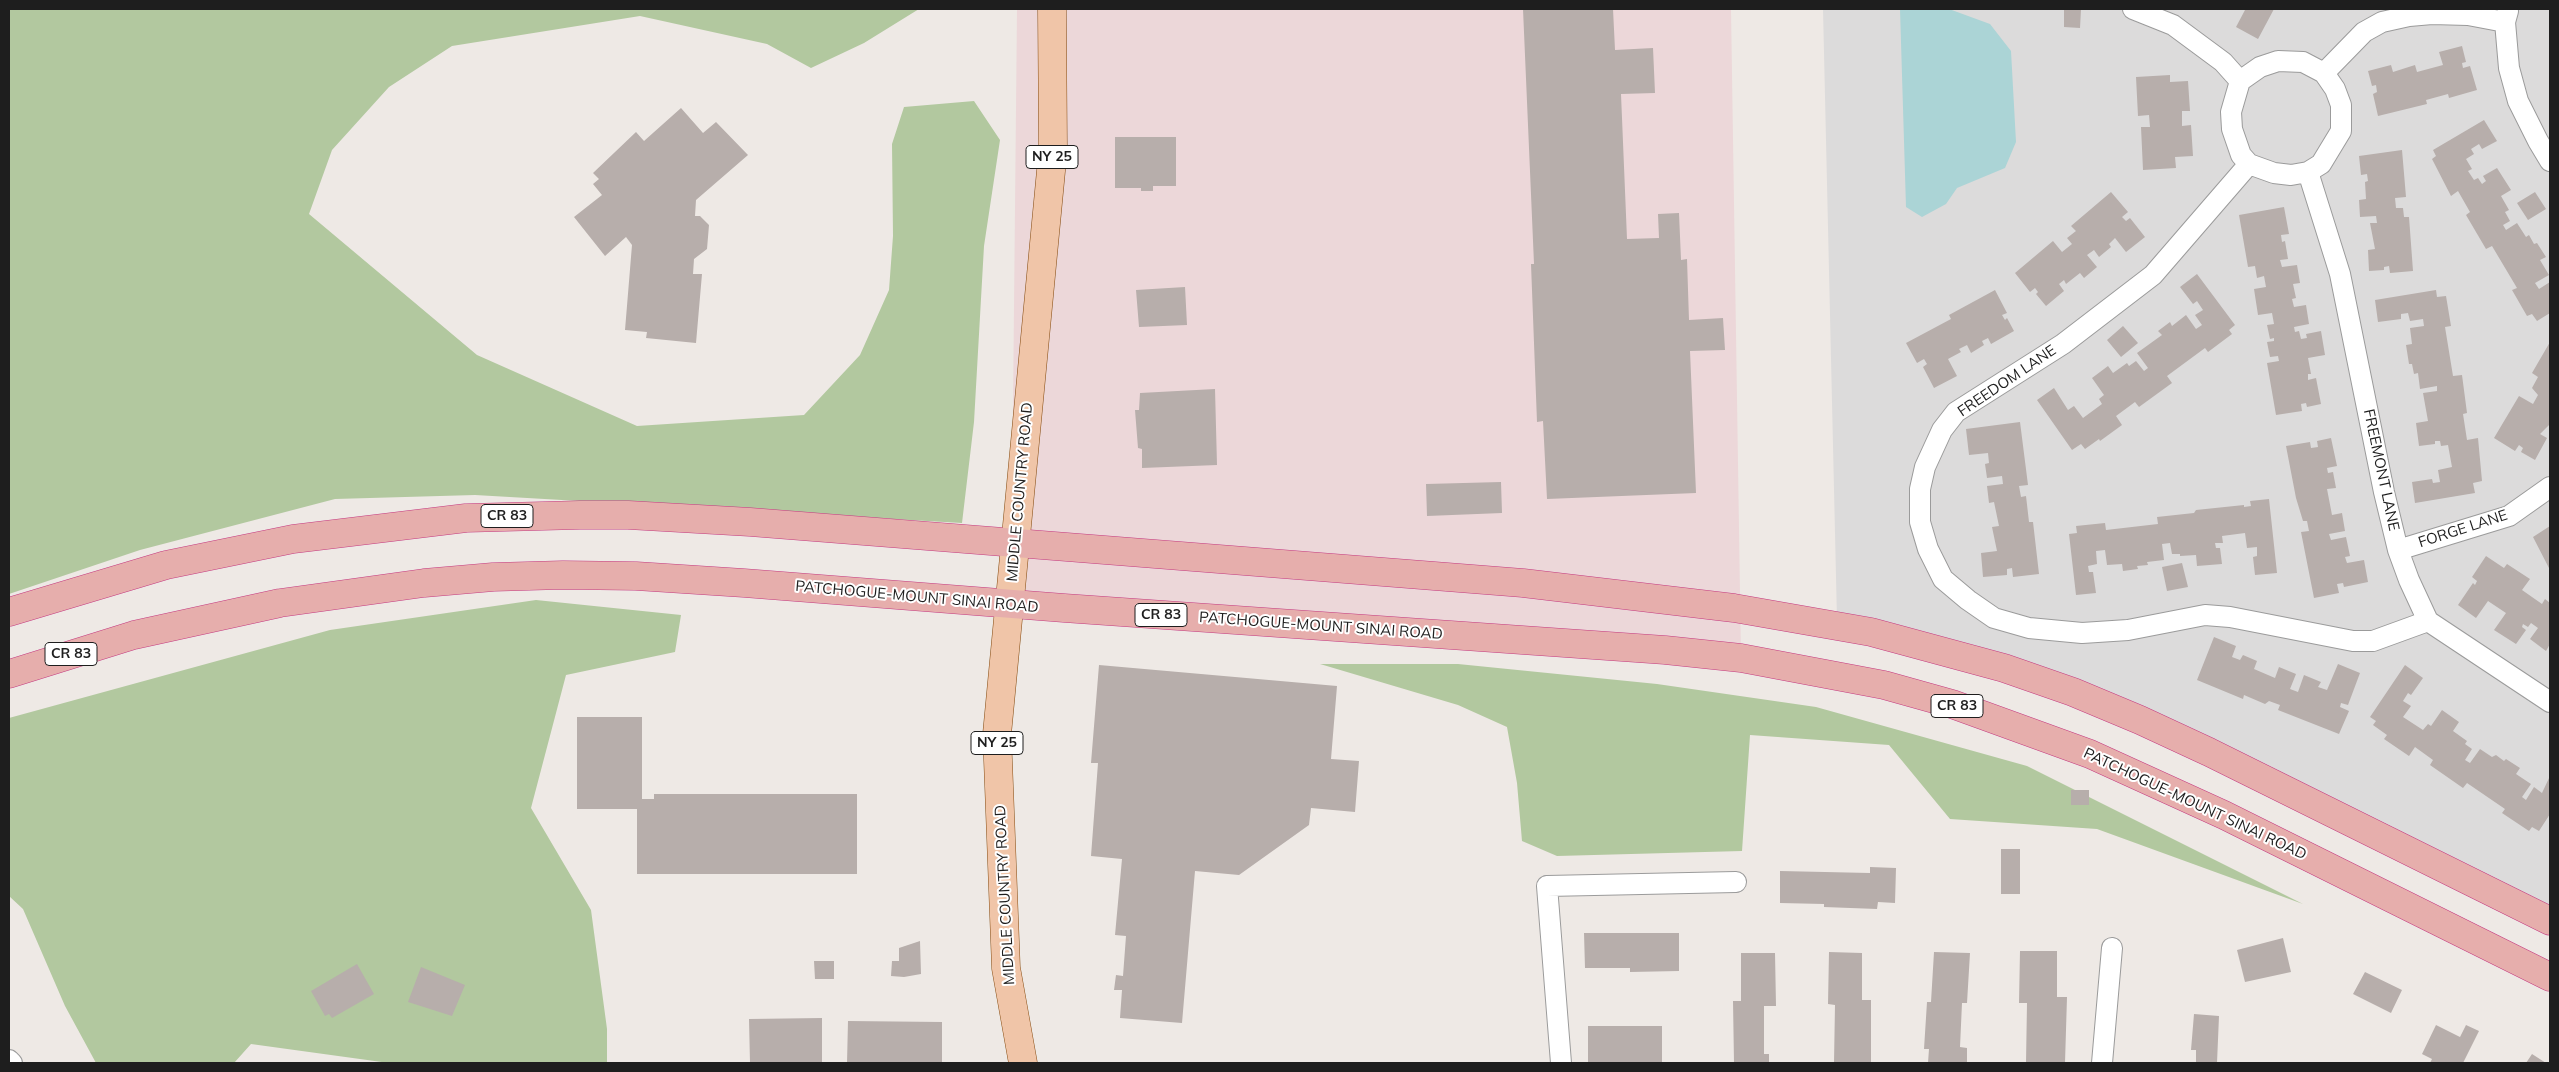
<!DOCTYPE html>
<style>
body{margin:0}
#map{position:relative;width:2559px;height:1072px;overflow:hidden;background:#eee9e5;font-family:Mulish,sans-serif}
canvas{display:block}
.frame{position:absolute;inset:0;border:10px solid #1e1e1e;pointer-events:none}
</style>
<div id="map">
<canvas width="2559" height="1072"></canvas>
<div class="frame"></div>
</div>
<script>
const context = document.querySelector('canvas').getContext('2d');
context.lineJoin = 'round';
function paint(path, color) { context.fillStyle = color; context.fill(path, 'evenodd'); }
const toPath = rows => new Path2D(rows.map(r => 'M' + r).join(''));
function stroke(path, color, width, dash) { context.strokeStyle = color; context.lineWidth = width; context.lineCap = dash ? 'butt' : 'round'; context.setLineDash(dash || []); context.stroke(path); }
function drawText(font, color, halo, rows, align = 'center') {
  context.font = font + ' Mulish,sans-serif'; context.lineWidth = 4; context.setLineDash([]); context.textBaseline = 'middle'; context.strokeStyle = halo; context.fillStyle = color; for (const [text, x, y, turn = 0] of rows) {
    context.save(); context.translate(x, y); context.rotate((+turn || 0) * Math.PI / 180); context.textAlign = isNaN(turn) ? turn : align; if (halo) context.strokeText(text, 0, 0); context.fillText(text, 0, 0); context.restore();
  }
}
const residential = toPath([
 [1823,9,2550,9,2550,922,1953,640,1837,620]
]);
const commercial = toPath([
 [1017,9,1731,9,1741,658,1011,604]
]);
const forest = toPath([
 [9,9,919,9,864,43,811,68,767,44,640,16,452,46,389,87,332,150,309,214,477,355,637,426,804,415,860,355,889,290,893,236,892,144,904,107,974,101,1000,140,984,246,974,422,962,523,475,495,335,499,140,550,9,594],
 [536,600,681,615,675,652,566,675,531,808,591,910,607,1029,607,1063,389,1063,251,1044,234,1063,96,1063,65,1006,23,909,9,896,9,718,330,630],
 [1320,664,1458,664,1657,684,1816,707,2027,766,2303,904,2097,829,1950,819,1889,745,1750,735,1742,851,1557,856,1522,841,1517,783,1507,727,1458,705]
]);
const water = toPath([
 [1900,9,1949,9,1990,24,2011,51,2016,142,2005,168,1957,188,1946,204,1922,217,1906,207]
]);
const building = toPath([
 [1523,9,1613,9,1615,50,1653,48,1655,93,1621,94,1627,239,1659,238,1658,214,1679,213,1681,260,1687,259,1689,320,1723,318,1725,350,1690,351,1696,493,1547,499,1543,421,1537,422,1531,264,1534,264],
 [2064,9,2081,9,2080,28,2064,27],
 [2243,9,2274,9,2258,39,2236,27,2245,10],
 [2462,46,2466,62,2462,63,2463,68,2470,66,2477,90,2449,98,2448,94,2426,100,2427,104,2378,116,2373,94,2377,92,2376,85,2372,86,2368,71,2391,65,2393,72,2415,65,2417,72,2443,65,2439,52],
 [2170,75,2170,82,2188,81,2190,111,2182,111,2182,126,2191,125,2193,156,2175,157,2176,168,2143,170,2141,127,2150,127,2149,115,2138,116,2136,77],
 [681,108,703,133,716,122,748,155,696,200,695,216,700,216,709,225,707,249,694,259,693,274,702,274,696,343,646,338,647,332,625,330,632,245,626,237,605,256,574,217,602,195,593,184,599,179,593,173,636,132,644,141],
 [2484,120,2497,141,2482,149,2479,144,2471,149,2474,154,2466,159,2472,169,2468,171,2474,180,2478,178,2482,184,2486,181,2483,176,2497,168,2511,190,2501,196,2509,210,2505,212,2510,221,2503,225,2506,230,2517,223,2526,237,2529,235,2534,244,2537,243,2546,257,2540,260,2549,275,2535,283,2539,289,2550,282,2550,313,2537,321,2532,314,2527,316,2512,290,2517,288,2492,246,2486,249,2466,215,2470,212,2458,191,2451,196,2432,159,2436,156,2433,150],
 [1115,137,1176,137,1176,186,1153,186,1153,191,1141,191,1141,188,1115,188],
 [2402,150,2406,197,2395,198,2396,208,2403,208,2404,217,2409,217,2413,271,2390,273,2389,266,2384,267,2384,270,2369,271,2368,250,2375,249,2370,223,2377,223,2376,216,2360,217,2359,200,2366,199,2365,182,2368,181,2367,174,2361,175,2359,156],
 [2111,192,2128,212,2122,217,2126,221,2130,218,2145,237,2126,252,2115,238,2109,244,2111,247,2099,257,2094,250,2087,255,2097,267,2084,278,2080,273,2066,284,2064,280,2059,284,2064,291,2046,306,2036,294,2038,292,2035,288,2030,292,2015,273,2053,241,2062,252,2072,244,2067,238,2076,231,2071,226],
 [2535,192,2546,209,2528,220,2517,203],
 [2284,207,2289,234,2281,235,2282,242,2285,241,2288,259,2280,260,2282,267,2297,265,2300,283,2293,284,2296,298,2292,299,2294,307,2306,305,2309,324,2294,327,2295,332,2299,331,2301,339,2307,338,2306,334,2321,331,2325,355,2308,358,2311,374,2308,374,2308,380,2316,378,2321,404,2307,407,2306,403,2301,404,2302,411,2276,415,2267,363,2279,361,2278,356,2270,357,2267,342,2274,341,2274,338,2270,339,2267,325,2274,324,2272,313,2258,315,2254,289,2266,287,2264,276,2257,278,2255,266,2248,267,2239,215],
 [2197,274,2235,325,2229,330,2232,334,2208,352,2205,348,2167,376,2172,383,2139,407,2135,402,2116,416,2122,425,2100,441,2099,439,2085,449,2081,444,2072,450,2037,400,2054,388,2068,410,2074,406,2083,418,2102,404,2099,399,2104,395,2092,378,2108,366,2113,373,2127,363,2129,366,2136,361,2144,371,2148,368,2137,353,2162,335,2158,331,2170,322,2172,326,2186,315,2196,329,2202,325,2195,315,2203,310,2197,301,2193,304,2180,287],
 [1185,287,1187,325,1139,327,1136,290],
 [1995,290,2007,313,2002,315,2005,320,2007,318,2014,331,1991,344,1988,338,1982,341,1984,345,1971,353,1967,345,1959,349,1961,352,1948,359,1957,376,1934,388,1923,367,1927,364,1924,359,1917,363,1906,343,1951,319,1949,315],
 [2436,290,2437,297,2446,296,2451,326,2445,327,2453,376,2462,375,2467,413,2463,414,2467,440,2478,438,2482,481,2473,483,2475,493,2415,503,2412,482,2432,479,2433,483,2440,482,2438,470,2452,467,2448,445,2441,446,2440,441,2435,441,2435,444,2419,446,2416,423,2428,421,2423,393,2437,391,2437,386,2420,389,2418,373,2414,374,2412,364,2409,364,2406,345,2412,344,2410,328,2424,326,2423,319,2410,321,2408,313,2401,314,2401,319,2378,322,2375,300],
 [2123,326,2138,343,2121,357,2107,340],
 [2550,342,2550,424,2540,434,2547,438,2535,460,2521,452,2523,448,2519,445,2515,451,2494,438,2519,396,2533,404,2538,395,2532,388,2538,377,2532,373],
 [1215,389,1217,465,1142,468,1142,449,1138,448,1135,410,1139,410,1140,393],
 [2020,422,2028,485,2019,486,2021,497,2026,496,2029,522,2033,522,2039,574,2013,577,2012,568,2007,569,2007,575,1983,577,1981,553,1997,551,1992,527,1999,526,1994,502,1989,503,1987,486,2003,484,2002,476,1987,478,1985,464,1989,463,1988,453,1969,455,1966,429],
 [2331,438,2337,466,2327,468,2328,473,2333,472,2336,488,2327,489,2332,515,2342,513,2345,531,2329,534,2331,540,2346,537,2350,556,2345,557,2347,563,2364,560,2368,582,2344,587,2343,583,2337,584,2339,593,2314,598,2301,532,2309,531,2307,521,2303,521,2296,498,2286,446,2310,442,2311,448,2318,447,2317,441],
 [1501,482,1502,513,1427,516,1426,484],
 [2269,499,2277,573,2255,575,2253,557,2257,556,2257,547,2247,548,2245,533,2222,536,2223,543,2215,543,2216,548,2220,548,2222,564,2197,566,2196,555,2180,556,2180,554,2172,554,2170,543,2162,544,2164,560,2147,562,2148,565,2137,566,2138,569,2123,571,2122,564,2107,565,2105,550,2096,551,2097,564,2088,566,2089,572,2093,572,2096,593,2076,595,2069,534,2077,533,2076,526,2105,523,2106,530,2158,524,2157,517,2194,513,2196,510,2244,505,2244,507,2251,506,2250,501],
 [2550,526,2550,570,2533,537],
 [2486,556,2504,568,2507,564,2530,579,2522,590,2542,604,2545,599,2550,603,2550,644,2546,651,2530,639,2538,628,2531,623,2528,627,2523,624,2522,627,2526,630,2516,644,2494,630,2506,613,2488,601,2476,618,2458,605,2473,583,2475,585,2477,581,2472,577],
 [2182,563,2188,587,2167,591,2162,567],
 [2214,637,2236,646,2232,657,2240,660,2243,655,2257,661,2254,669,2275,678,2279,667,2296,674,2290,689,2298,692,2304,675,2321,682,2318,687,2327,690,2338,664,2360,673,2348,705,2341,703,2340,707,2349,711,2339,734,2278,710,2280,705,2269,701,2265,704,2244,695,2243,699,2197,680],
 [1099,665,1337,686,1331,759,1359,761,1355,812,1311,808,1309,825,1239,875,1195,871,1182,1023,1120,1018,1122,990,1114,990,1116,975,1123,976,1126,936,1115,935,1122,859,1091,856,1098,763,1091,763],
 [2405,665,2423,678,2411,695,2408,693,2403,701,2411,706,2403,717,2423,730,2428,724,2431,726,2442,710,2459,722,2453,731,2467,741,2465,744,2472,749,2465,760,2470,763,2480,749,2492,757,2496,755,2504,761,2506,759,2520,768,2516,774,2531,784,2522,797,2526,800,2534,787,2542,793,2550,776,2550,814,2539,831,2532,827,2529,831,2502,813,2505,809,2467,783,2463,788,2430,765,2433,760,2415,747,2409,756,2384,739,2387,735,2373,725,2376,721,2370,717],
 [577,717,642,717,642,799,654,799,654,794,857,794,857,874,637,874,637,809,577,809],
 [2071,790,2089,790,2089,805,2071,805],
 [2001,849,2020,849,2020,894,2001,894],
 [1870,867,1896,868,1895,903,1878,902,1877,909,1824,907,1824,904,1780,903,1780,871,1870,873],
 [1584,933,1679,933,1679,971,1630,972,1630,968,1585,968],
 [2283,938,2291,972,2245,982,2237,950],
 [920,941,921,974,904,977,891,976,892,961,899,961,899,948],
 [2020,951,2057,951,2057,997,2067,997,2065,1063,2026,1063,2027,1003,2019,1003],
 [1829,952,1862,953,1862,1000,1871,1000,1871,1063,1834,1063,1835,1005,1828,1004],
 [1934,952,1970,953,1967,1003,1962,1003,1960,1047,1967,1048,1967,1063,1928,1063,1929,1049,1924,1049,1927,1002,1931,1002],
 [1741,953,1775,953,1776,1006,1764,1006,1764,1054,1769,1054,1769,1063,1734,1063,1733,1001,1741,1001],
 [814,961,834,961,834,979,815,979],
 [357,964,374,994,332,1018,329,1014,325,1016,311,991],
 [421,967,465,985,452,1016,408,1002],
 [2365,972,2402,990,2391,1013,2353,994],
 [2194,1014,2219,1016,2217,1063,2196,1063,2196,1050,2191,1050],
 [822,1018,822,1063,750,1063,749,1019],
 [848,1021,942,1022,942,1063,847,1063],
 [2436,1025,2460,1037,2466,1025,2479,1031,2463,1063,2430,1063,2432,1059,2422,1054],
 [1588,1026,1662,1026,1662,1063,1588,1063],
 [2532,1054,2546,1063,2526,1063]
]);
const minor = toPath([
 [2133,9,2173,25,2223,62,2240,81],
 [2508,11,2505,22,2509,68,2518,101,2538,141,2550,161],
 [2278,61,2303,62,2324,73,2335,89,2341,105,2341,131,2321,164,2308,172,2291,175,2274,173,2249,164,2241,155,2232,129,2231,112,2240,81,2260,67,2278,61],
 [2324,73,2364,32,2382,22,2409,16,2432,14,2468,15,2505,22],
 [2249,164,2153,275,2063,344,1956,412,1942,430,1925,467,1920,489,1920,522,1928,549,1943,579,1968,600,1994,618,2029,628,2082,633,2128,630,2205,615,2230,617,2353,641,2373,641,2428,621],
 [2308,172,2340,274,2384,492,2398,550,2409,580,2428,621,2550,702],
 [2398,550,2509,516,2550,487],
 [9,1060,12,1063],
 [1561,1063,1547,886,1736,882],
 [2102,1063,2112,948]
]);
const primary = toPath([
 [1023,1063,1006,968,997,734,1053,150,1052,9]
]);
const trunk = toPath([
 [9,612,166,565,293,539,466,518,580,515,628,515,750,522,1523,583,1734,608,1871,632,2004,668,2073,692,2140,720,2209,752,2550,921],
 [9,674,134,635,280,603,424,583,493,577,563,575,636,576,744,583,1064,608,1665,650,1741,658,1884,685,1952,704,2090,754,2224,815,2550,977]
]);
const shields = [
 [1052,157,52],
 [507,516,52],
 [1161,615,52],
 [71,654,52],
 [1957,706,52],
 [997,743,52]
];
const shieldNames = [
 ["NY 25",1052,157],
 ["CR 83",507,516],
 ["CR 83",1161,615],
 ["CR 83",71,654],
 ["CR 83",1957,706],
 ["NY 25",997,743]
];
const streetNames = [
 ["FREEDOM LANE",2007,381,-34],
 ["FREEMONT LANE",2381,470,78],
 ["MIDDLE COUNTRY ROAD",1020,492,-85],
 ["FORGE LANE",2463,529,-18],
 ["PATCHOGUE-MOUNT SINAI ROAD",917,597,5],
 ["PATCHOGUE-MOUNT SINAI ROAD",1321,626,4],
 ["PATCHOGUE-MOUNT SINAI ROAD",2195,804,25],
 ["MIDDLE COUNTRY ROAD",1005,895,-93]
];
paint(residential, '#dcdbdb');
paint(commercial, '#ecd7d9');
paint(forest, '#b2c89f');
paint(water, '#abd4d6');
paint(building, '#b7aeab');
stroke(minor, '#9b9b9b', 22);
stroke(primary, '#864c12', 29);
stroke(trunk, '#c43a81', 29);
stroke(minor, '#fff', 20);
stroke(primary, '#f0c5a8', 28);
stroke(trunk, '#e6aeac', 28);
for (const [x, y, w] of shields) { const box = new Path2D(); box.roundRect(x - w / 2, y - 11.5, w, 23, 4); context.fillStyle = '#fff'; context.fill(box); stroke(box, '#1e1e1e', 1); }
drawText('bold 14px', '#1e1e1e', null, shieldNames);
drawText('15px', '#1e1e1e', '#fff', streetNames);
</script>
